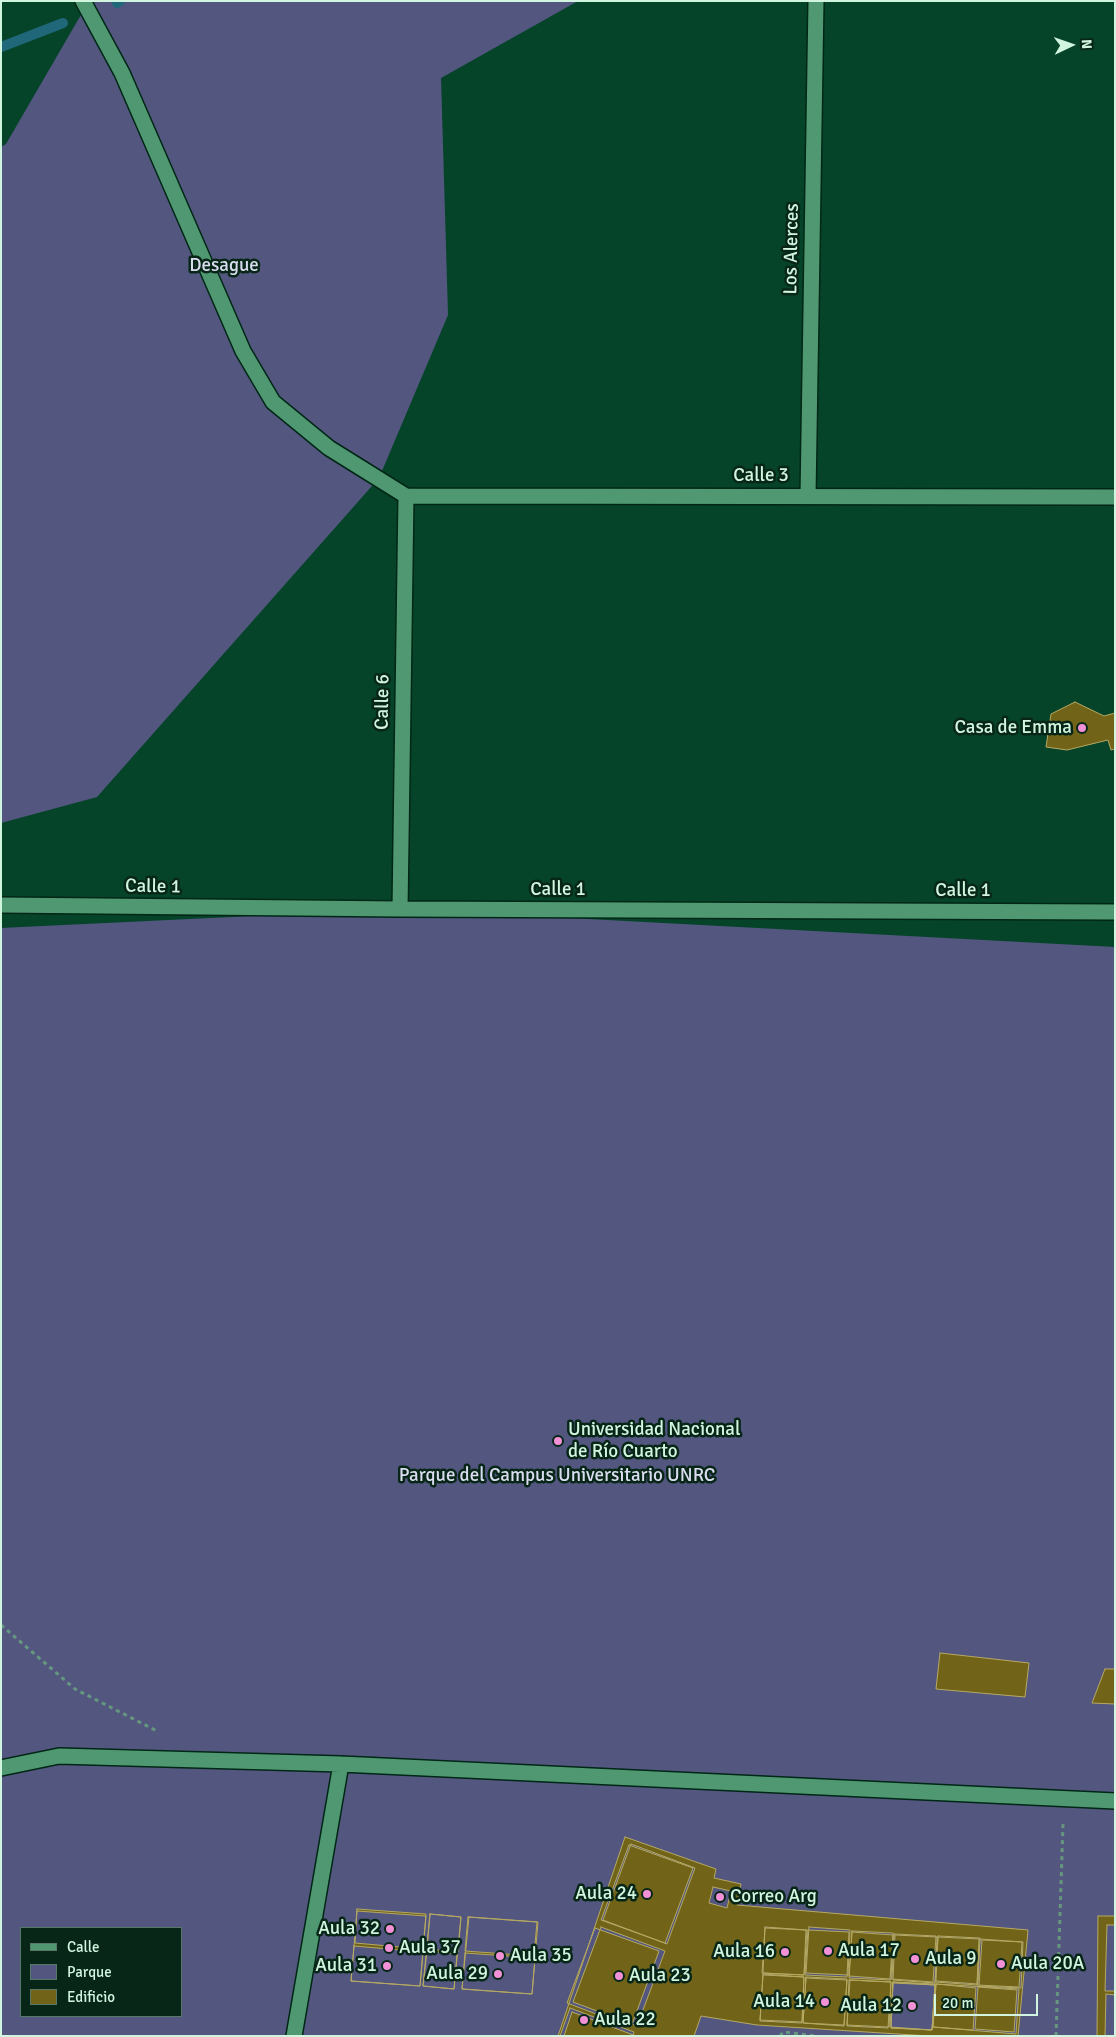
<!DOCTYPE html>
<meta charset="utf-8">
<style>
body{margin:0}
#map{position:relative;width:1116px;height:2037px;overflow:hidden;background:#06442a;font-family:Signika,sans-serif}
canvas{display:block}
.frame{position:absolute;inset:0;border:2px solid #d1f5df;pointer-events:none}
.legend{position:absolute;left:20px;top:1927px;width:162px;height:90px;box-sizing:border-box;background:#072617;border:1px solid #587967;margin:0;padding:6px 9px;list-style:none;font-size:15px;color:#d1f5df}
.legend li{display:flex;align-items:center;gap:10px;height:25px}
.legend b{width:25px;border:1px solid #587967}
.north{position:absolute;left:1046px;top:20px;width:50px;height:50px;-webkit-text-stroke:4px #072617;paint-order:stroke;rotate:87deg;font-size:14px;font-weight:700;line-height:20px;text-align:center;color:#d1f5df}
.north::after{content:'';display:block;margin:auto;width:18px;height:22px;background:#d1f5df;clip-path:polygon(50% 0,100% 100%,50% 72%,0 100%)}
.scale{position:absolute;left:934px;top:1994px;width:104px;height:22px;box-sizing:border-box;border:2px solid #d1f5df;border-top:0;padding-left:6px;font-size:15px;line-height:18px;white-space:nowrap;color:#d1f5df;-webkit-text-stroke:4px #072617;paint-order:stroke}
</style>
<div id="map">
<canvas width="1116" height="2037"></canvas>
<div class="frame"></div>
<ul class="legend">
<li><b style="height:6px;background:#509872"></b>Calle</li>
<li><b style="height:14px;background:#535780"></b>Parque</li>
<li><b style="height:14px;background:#716419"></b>Edificio</li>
</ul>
<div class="north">N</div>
<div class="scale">20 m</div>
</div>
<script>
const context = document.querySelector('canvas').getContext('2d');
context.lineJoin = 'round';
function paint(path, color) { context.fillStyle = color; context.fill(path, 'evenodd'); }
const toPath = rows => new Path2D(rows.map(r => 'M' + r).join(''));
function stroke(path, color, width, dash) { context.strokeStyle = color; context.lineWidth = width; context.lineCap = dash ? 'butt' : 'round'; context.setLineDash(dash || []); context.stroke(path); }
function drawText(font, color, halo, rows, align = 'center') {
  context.font = font + ' Signika,sans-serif'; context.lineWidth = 5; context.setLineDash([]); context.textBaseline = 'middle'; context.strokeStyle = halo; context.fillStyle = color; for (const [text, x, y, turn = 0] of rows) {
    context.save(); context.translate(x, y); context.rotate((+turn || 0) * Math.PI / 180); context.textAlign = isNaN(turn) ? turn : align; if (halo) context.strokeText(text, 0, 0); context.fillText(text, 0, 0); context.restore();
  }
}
const green = toPath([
 [89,1,578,1,441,78,448,315,379,478,97,797,1,823,1,147,6,144],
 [400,909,1115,947,1115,2036,1,2036,1,928],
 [21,1928,181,1928,181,2016,21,2016]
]);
const stream = toPath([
 [117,3,120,1],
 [1,47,63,23]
]);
const building = toPath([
 [1075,702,1104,716,1115,713,1115,749,1111,750,1108,740,1067,750,1046,747,1051,714,1075,702],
 [940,1653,1029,1663,1025,1697,936,1689,940,1653],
 [1105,1669,1115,1669,1115,1704,1092,1703,1105,1669],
 [625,1837,716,1869,714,1878,741,1884,737,1905,1028,1930,1018,2036,929,2036,757,2025,701,2016,694,2036,558,2036,625,1837],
 [631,1844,695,1868,667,1944,603,1920,631,1844],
 [629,1845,693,1868,665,1943,601,1920,629,1845],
 [713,1887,731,1891,727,1908,709,1903,713,1887],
 [357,1909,426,1914,423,1949,355,1943,357,1909],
 [357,1911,426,1916,420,1986,351,1981,357,1911],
 [430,1914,461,1917,458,1952,427,1949,430,1914],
 [430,1914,461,1917,454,1989,423,1986,430,1914],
 [1098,1916,1115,1916,1115,2036,1097,2036,1098,1916],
 [468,1917,537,1922,534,1956,465,1951,468,1917],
 [469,1917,538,1922,532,1994,462,1989,469,1917],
 [1107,1925,1115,1925,1115,1991,1105,1991,1107,1925],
 [601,1927,665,1951,637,2026,573,2002,601,1927],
 [765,1927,807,1930,804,1975,763,1973,765,1927],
 [809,1927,850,1930,848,1975,806,1973,809,1927],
 [595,1928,659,1951,631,2027,567,2003,595,1928],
 [765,1928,806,1930,804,1975,762,1973,765,1928],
 [808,1930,849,1932,847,1977,805,1975,808,1930],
 [852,1931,893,1933,890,1979,849,1976,852,1931],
 [852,1932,893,1935,891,1980,849,1978,852,1932],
 [894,1934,936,1936,933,1982,892,1979,894,1934],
 [895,1935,937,1937,935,1983,893,1980,895,1935],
 [938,1936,980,1938,978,1984,936,1981,938,1936],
 [938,1937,979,1939,977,1985,935,1982,938,1937],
 [980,1939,1022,1942,1019,1987,977,1985,980,1939],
 [982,1940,1023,1942,1021,1988,979,1986,982,1940],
 [354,1946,423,1952,420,1986,351,1981,354,1946],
 [427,1951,457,1954,454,1989,423,1986,427,1951],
 [465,1953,535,1958,532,1994,462,1989,465,1953],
 [763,1974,804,1977,802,2022,760,2020,763,1974],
 [763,1975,804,1977,802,2023,760,2021,763,1975],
 [806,1977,847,1979,844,2025,803,2023,806,1977],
 [806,1978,847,1980,844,2026,803,2023,806,1978],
 [849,1980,891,1982,888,2028,847,2026,849,1980],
 [850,1980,891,1982,889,2027,847,2025,850,1980],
 [893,1982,935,1985,932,2030,891,2028,893,1982],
 [893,1982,935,1984,932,2030,890,2027,893,1982],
 [893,1983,935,1985,932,2030,891,2028,893,1983],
 [936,1984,976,1988,973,2030,933,2027,936,1984],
 [936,1984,1019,1989,1016,2034,933,2027,936,1984],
 [978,1987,1017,1990,1014,2032,975,2029,978,1987],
 [1106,1994,1115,1995,1115,2036,1105,2036,1106,1994],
 [570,2008,634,2032,633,2036,560,2036,570,2008],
 [572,2012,636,2036,564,2036,572,2012]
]);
const path = toPath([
 [1,1625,75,1689,157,1731],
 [780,2036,783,2032,817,2036],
 [1056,2036,1063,1824]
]);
const lane = toPath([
 [1,1768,59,1756,341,1764,1115,1801],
 [294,2036,341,1764]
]);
const street = toPath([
 [83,1,122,73,243,351,273,402,329,448,406,496],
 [406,496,1115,497],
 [808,496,816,1],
 [1,905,400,909,1115,912],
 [400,909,406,496]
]);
const markers = [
 [1082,728,5,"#f391d6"],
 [558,1441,5,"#f391d6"],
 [647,1894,5,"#f391d6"],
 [720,1897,5,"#f391d6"],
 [390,1929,5,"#f391d6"],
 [389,1948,5,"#f391d6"],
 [828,1951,5,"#f391d6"],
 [785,1952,5,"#f391d6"],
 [500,1956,5,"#f391d6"],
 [915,1959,5,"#f391d6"],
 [1001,1964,5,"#f391d6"],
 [387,1966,5,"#f391d6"],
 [498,1974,5,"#f391d6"],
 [619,1976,5,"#f391d6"],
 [825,2002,5,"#f391d6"],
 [912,2006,5,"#f391d6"],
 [584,2020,5,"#f391d6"]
];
const streetNames = [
 ["Los Alerces",792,249,-89],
 ["Calle 3",761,476],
 ["Calle 6",383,702,-89],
 ["Calle 1",153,887,1],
 ["Calle 1",558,890],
 ["Calle 1",963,891]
];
const parkNames = [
 ["Desague",224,266],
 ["Parque del Campus Universitario UNRC",557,1476]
];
const poiNames = [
 ["Casa de Emma",1072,728,"right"],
 ["Universidad Nacional",568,1430],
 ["de Río Cuarto",568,1452],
 ["Aula 24",637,1894,"right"],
 ["Correo Arg",730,1897],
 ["Aula 32",380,1929,"right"],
 ["Aula 37",399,1948],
 ["Aula 17",838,1951],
 ["Aula 16",775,1952,"right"],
 ["Aula 35",510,1956],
 ["Aula 9",925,1959],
 ["Aula 20A",1011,1964],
 ["Aula 31",377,1966,"right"],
 ["Aula 29",488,1974,"right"],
 ["Aula 23",629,1976],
 ["Aula 14",815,2002,"right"],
 ["Aula 12",902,2006,"right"],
 ["Aula 22",594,2020]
];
paint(green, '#535780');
stroke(stream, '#206779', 10);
paint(building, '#716419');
stroke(building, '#b6a962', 1);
stroke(lane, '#002715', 18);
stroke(street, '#002715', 18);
stroke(path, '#65977f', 3, [4, 4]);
stroke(lane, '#509872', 15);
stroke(street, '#509872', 15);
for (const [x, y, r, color] of markers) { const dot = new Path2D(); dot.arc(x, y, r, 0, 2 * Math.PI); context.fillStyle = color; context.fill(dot); stroke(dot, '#072617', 2); }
drawText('19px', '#d1f5df', '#072617', streetNames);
drawText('19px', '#daddef', '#072617', parkNames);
drawText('19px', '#d1f5df', '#072617', poiNames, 'left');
</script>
